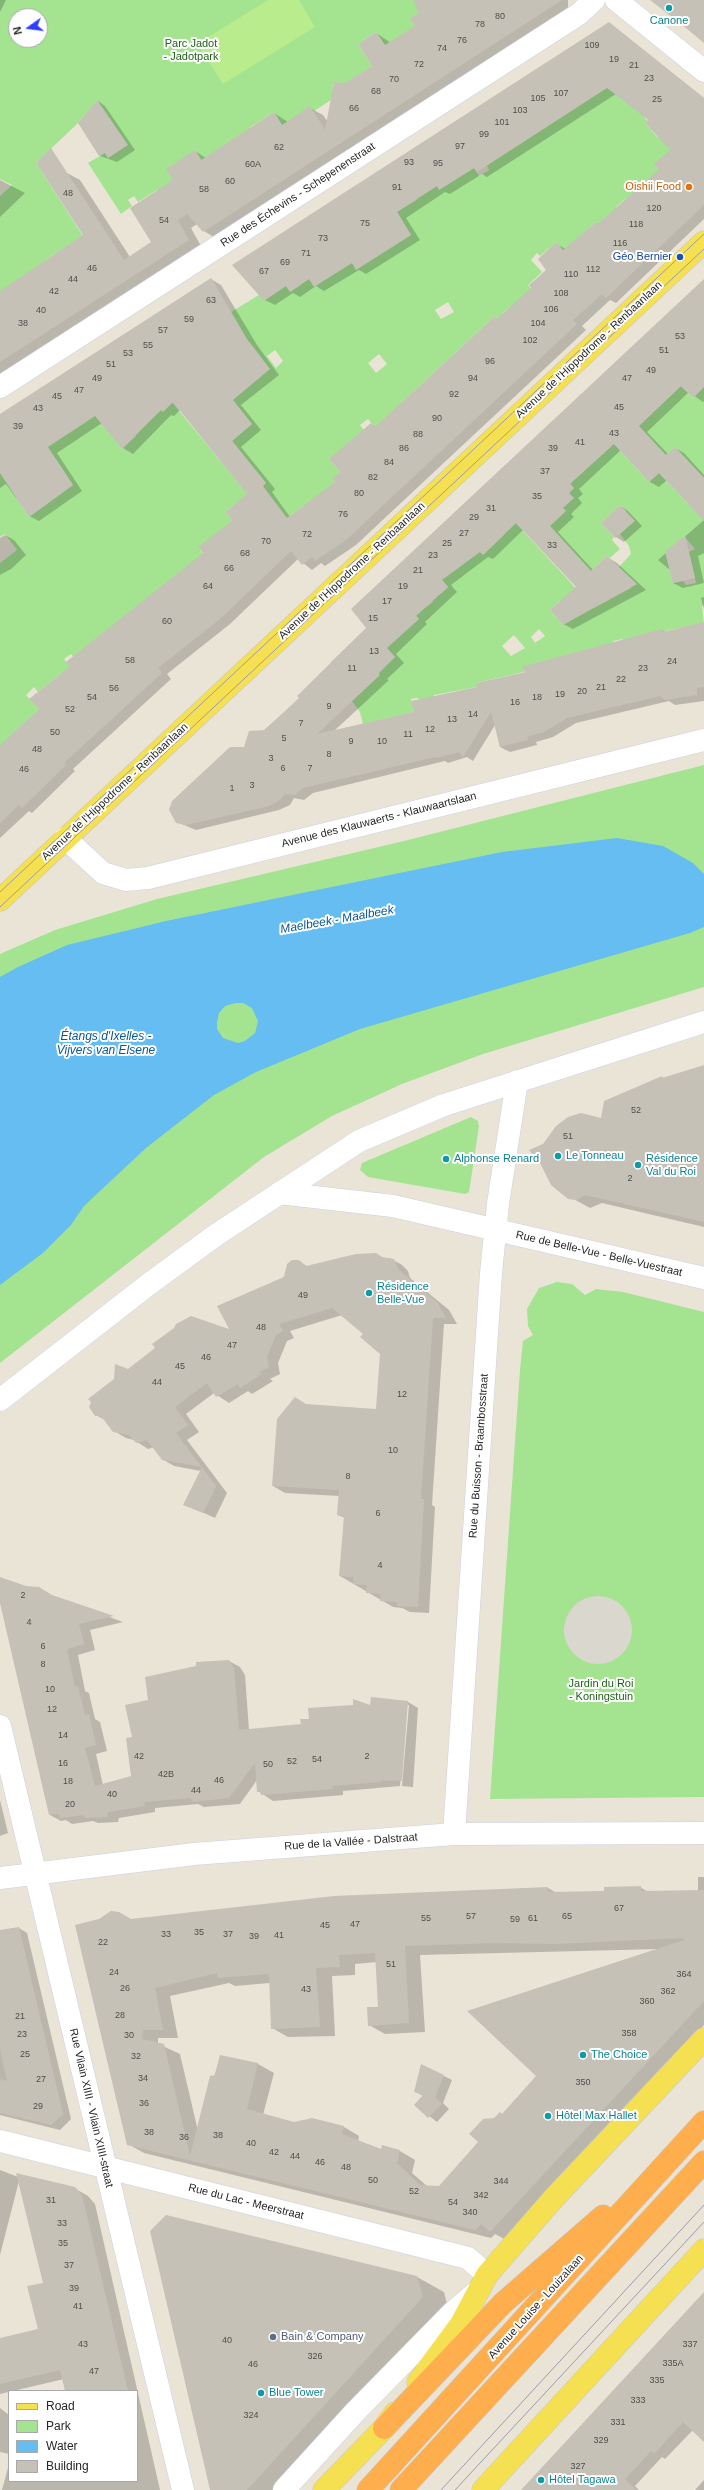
<!DOCTYPE html>
<meta charset="utf-8">
<style>
body{margin:0}
#map{position:relative;width:704px;height:2490px;overflow:hidden;background:#eae4d7;font-family:Arial,sans-serif}
canvas{display:block}
.legend{position:absolute;left:8px;top:2390px;width:130px;height:92px;box-sizing:border-box;background:#fff;border:1px solid #a9a9a9;margin:0;padding:5px 7px;list-style:none;font-size:12px;color:#272727}
.legend li{display:flex;align-items:center;gap:8px;height:20px}
.legend b{width:20px;border:1px solid #a9a9a9}
.north{position:absolute;left:8px;top:8px;width:40px;height:40px;box-sizing:border-box;background:#fff;border:1px solid #a9a9a9;border-radius:50%;rotate:256deg;font-size:11px;font-weight:700;line-height:16px;text-align:center;color:#272727}
.north::after{content:'';display:block;margin:auto;width:14px;height:18px;background:#3040ff;clip-path:polygon(50% 0,100% 100%,50% 72%,0 100%)}
</style>
<div id="map">
<canvas width="704" height="2490"></canvas>
<ul class="legend">
<li><b style="height:5px;background:#f5e052"></b>Road</li>
<li><b style="height:11px;background:#a4e491"></b>Park</li>
<li><b style="height:11px;background:#65bdf2"></b>Water</li>
<li><b style="height:11px;background:#c5c1b7"></b>Building</li>
</ul>
<div class="north">N</div>
</div>
<script>
const context = document.querySelector('canvas').getContext('2d');
context.lineJoin = 'round';
function paint(path, color) { context.fillStyle = color; context.fill(path, 'evenodd'); }
const toPath = rows => new Path2D(rows.map(r => 'M' + r).join(''));
function stroke(path, color, width, dash) { context.strokeStyle = color; context.lineWidth = width; context.lineCap = dash ? 'butt' : 'round'; context.setLineDash(dash || []); context.stroke(path); }
function drawText(font, color, halo, rows, align = 'center') {
  context.font = font + ' Arial,sans-serif'; context.lineWidth = 4; context.setLineDash([]); context.textBaseline = 'middle'; context.strokeStyle = halo; context.fillStyle = color; for (const [text, x, y, turn = 0] of rows) {
    context.save(); context.translate(x, y); context.rotate((+turn || 0) * Math.PI / 180); context.textAlign = isNaN(turn) ? turn : align; if (halo) context.strokeText(text, 0, 0); context.fillText(text, 0, 0); context.restore();
  }
}
const green = toPath([
 [0,0,424,0,420,13,411,18,415,26,405,33,392,56,376,32,358,44,372,66,343,85,338,82,333,85,333,89,337,96,285,130,274,112,249,128,251,132,205,165,195,150,177,186,163,200,157,190,138,202,134,196,128,200,132,206,121,214,88,163,105,153,108,158,127,145,97,100,78,123,36,163,83,236,47,259,0,299,0,196,12,185,0,179],
 [16,16,40,16,40,40,16,40],
 [590,74,642,114,647,121,645,123,657,137,674,121,685,150,655,164,659,169,638,213,625,199,616,207,629,221,601,227,596,222,590,227,592,230,567,255,556,242,540,256,537,253,531,260,542,272,528,285,535,294,513,310,510,307,502,314,510,333,495,316,401,403,381,435,368,419,360,425,373,442,329,459,340,472,333,479,335,482,311,517,303,506,287,518,236,503,225,512,236,526,199,548,203,554,78,664,71,654,64,659,74,673,59,675,38,692,34,687,26,695,39,709,0,746,0,563,17,550,5,534,0,537,0,473,2,475,65,413,75,429,86,422,83,418,224,340,239,326,231,312,259,295,286,286,290,292,309,279,352,263,356,269,411,235,397,212,418,199,405,178,425,166,440,189,474,168,479,176,489,170,485,161],
 [448,302,454,312,441,319,435,310],
 [254,348,260,357,238,359],
 [275,350,283,361,276,368,267,356],
 [379,354,387,364,376,373,368,363],
 [201,361,252,424,232,441,266,483,250,497,171,401,157,414],
 [130,429,136,436,122,449,116,441],
 [59,464,73,485,29,517,16,498,34,486],
 [704,364,704,478,675,447,666,455,627,437,681,386,693,398,701,390],
 [601,430,649,482,659,473,688,504,704,489,704,605,702,606,704,625,684,627,665,631,664,635,624,643,623,639,613,641,617,656,541,668,476,683,477,687,434,695,434,698,422,701,417,698,411,699,414,712,363,724,360,712,349,697,358,695,395,657,382,643,419,619,414,613,423,605,425,608,433,602,430,598,438,591,441,594,448,587,439,576,472,544,483,555,503,536,513,520,594,608,631,588,631,579,619,567,631,554,629,546,620,534,634,521,620,505,601,523,614,537,612,540,620,549,610,558,607,556,591,571,550,526,566,511,558,503,574,498,569,493,574,488,569,482],
 [684,536,695,549,689,552,696,583,686,585,683,581,673,583,668,563,672,561,665,553],
 [560,601,576,617,563,625,550,610],
 [539,629,545,636,535,643,531,637],
 [514,635,525,648,511,656,502,646],
 [704,765,704,987,483,1054,402,1084,332,1116,264,1157,0,1363,0,954,55,930,157,899,404,841],
 [471,1117,478,1121,479,1126,469,1192,465,1194,368,1177,360,1170,362,1163],
 [557,1282,572,1284,585,1295,596,1289,623,1292,704,1312,704,1797,490,1799,520,1370,523,1341,533,1335,528,1326,527,1309,539,1288]
]);
const pitch = toPath([
 [268,0,299,0,315,27,223,84,197,44]
]);
const plaza = toPath([
 '564 1630a34 34 0 1 1 68 0a34 34 0 1 1-68 0Z'
]);
const water = toPath([
 [617,838,663,846,693,863,704,874,704,927,690,933,360,1029,256,1072,214,1095,146,1148,84,1206,71,1225,43,1253,0,1285,0,977,18,967,67,945,166,921,502,852],
 [235,1003,243,1003,252,1008,258,1021,255,1033,245,1041,238,1043,223,1038,217,1029,217,1022,219,1013,225,1006]
]);
const shadow = toPath([
 [0,0,6,0,0,12],
 [452,0,568,0,568,12,217,239,204,231,197,224,191,228,202,248,0,378,0,292,85,236,67,173,80,180,130,257,153,243,175,180,195,151,206,158,274,113,288,122,310,108,323,115,328,122,346,84,374,66,376,33,391,43],
 [609,23,704,98,704,219,616,303,610,300,582,326,586,330,356,545,325,566,321,563,312,570,298,559,230,624,167,674,171,679,73,769,75,771,32,813,29,811,0,838,0,747,204,553,234,521,249,494,180,410,174,416,171,415,133,454,123,448,102,423,57,453,82,491,39,521,29,516,6,484,0,488,0,415,211,279,221,285,257,345,279,375,241,405,261,430,241,447,275,489,272,492,290,517,337,482,371,424,376,427,495,318,498,319,532,288,547,270,556,244,566,249,596,223,599,224,660,170,672,150,649,120,616,94,487,177,482,174,450,194,445,192,406,218,420,240,366,274,359,270,324,291,316,286,300,297,293,293,275,305,265,300],
 [98,101,105,106,135,150,117,162,100,156],
 [0,180,25,193,0,217],
 [704,281,704,401,703,402,689,392,647,432,668,454,675,448,684,453,704,475,704,553,698,556,704,583,683,588,673,583,670,570,658,560,704,520,667,480,659,487,650,482,621,450,579,489,583,494,578,498,582,503,571,514,574,517,558,532,593,570,607,557,617,563,646,590,573,629,563,624,577,587,523,530,493,559,488,557,451,585,457,592,425,622,427,624,396,654,404,663,387,679,389,680,334,731,415,712,478,688,662,631,665,632,704,623,704,701,675,705,669,701,576,723,553,737,536,742,537,745,510,752,500,747,495,725,473,761,467,757,448,763,445,761,313,793,304,800,294,798,290,805,279,810,196,830,177,822,244,748,300,698,332,664,331,662,367,628],
 [620,506,628,511,642,526,624,542,616,537,602,523],
 [5,535,14,540,26,555,11,569,0,575,0,538],
 [704,597,704,610,701,598],
 [704,1066,704,1227,602,1203,590,1208,557,1190,549,1180,601,1119,662,1077,664,1078],
 [390,1258,402,1265,408,1271,410,1278,449,1310,457,1324,444,1324,432,1505,435,1507,429,1613,410,1612,402,1608,393,1607,340,1576,345,1518,338,1515,339,1496,285,1493,273,1486,308,1405,377,1411,381,1353,364,1334,342,1315,290,1331,294,1338,287,1341,278,1363,280,1374,270,1379,273,1381,252,1394,248,1391,229,1403,214,1393,186,1414,199,1432,187,1440,227,1493,215,1518,184,1504,201,1471,174,1466,162,1459,154,1447,148,1449,134,1440,126,1438,114,1431,105,1420,96,1415,129,1371,231,1331,299,1261,308,1267],
 [0,1581,52,1596,123,1622,90,1630,95,1650,78,1655,85,1691,89,1693,95,1719,100,1722,107,1751,96,1754,103,1785,132,1777,133,1738,149,1701,229,1661,240,1667,245,1675,249,1730,302,1725,310,1719,371,1706,408,1702,418,1708,413,1787,402,1786,409,1705,407,1705,400,1786,343,1791,343,1795,273,1801,258,1791,257,1780,240,1804,204,1807,198,1804,155,1808,155,1812,119,1818,118,1822,98,1823,93,1821,72,1824,66,1820,61,1821,50,1815,0,1599],
 [0,1800,8,1833,0,1836],
 [698,1877,704,1877,704,2025,506,2240,495,2234,491,2238,144,2153,128,2144,132,1920,548,1888,555,1892,605,1892,640,1887,648,1892,698,1891],
 [660,1949,503,2115,500,2113,479,2142,439,2187,427,2186,412,2173,415,2160,400,2151,382,2150,358,2141,359,2136,344,2127,294,2123,263,2115,274,2073,258,2064,220,2057,198,2131,180,2054,158,2044,158,2038,178,2038,170,1996,229,1983,235,1986,270,1983,272,2028,288,2037,335,2036,332,1976,355,1975,355,1964,377,1962,379,2007,369,2025,385,2034,425,2032,420,1955],
 [19,1928,27,1933,71,2119,60,2130,0,2115,0,1931],
 [444,2076,452,2080,443,2103,449,2109,437,2122,415,2105,423,2096,415,2091],
 [0,2170,18,2177,74,2188,88,2196,95,2204,160,2490,2,2490,9,2464,9,2481,137,2481,137,2391,66,2391,64,2379,0,2394,0,2339,39,2329,44,2283,19,2181,0,2255],
 [417,2277,444,2292,449,2312,287,2490,211,2490],
 [704,2295,704,2441,693,2430,665,2459,662,2457,635,2486,639,2490,522,2490],
 [0,2408,9,2415,9,2454,0,2452],
 [704,2480,704,2490,695,2490]
]);
const building = toPath([
 [413,0,562,0,203,232,187,214,178,220,189,240,0,362,0,291,83,235,36,163,51,148,124,260,151,242,130,208,173,180,166,169,195,150,201,160,274,112,282,125,310,106,325,130,334,82,345,83,372,66,358,44,376,32,385,45,415,26,410,18,419,13],
 [650,0,704,0,704,43,686,28],
 [609,22,704,98,704,205,606,298,602,294,573,320,577,324,346,540,315,561,312,557,302,565,291,551,220,619,158,668,162,673,64,763,66,765,22,808,19,805,0,823,0,745,39,709,29,699,69,667,66,662,203,553,198,547,232,521,225,512,247,494,173,402,163,412,161,410,122,449,95,416,48,447,73,485,29,517,0,473,0,414,211,278,247,339,270,369,233,400,252,424,232,441,266,483,263,486,287,518,335,482,332,479,340,472,329,459,371,423,375,427,495,316,497,319,531,288,529,285,546,270,538,259,556,242,563,250,596,222,598,224,659,169,654,164,670,150,645,123,648,120,607,88,477,172,474,168,439,190,437,186,397,212,411,235,356,270,352,263,314,287,309,279,290,292,286,286,264,301,232,265],
 [97,100,128,145,108,158,105,153,99,156,78,123],
 [704,279,704,387,693,398,681,386,639,426,666,455,675,447,704,478,704,521,659,473,649,482,614,444,570,484,574,488,569,493,574,498,563,508,566,511,550,526,591,571,607,556,637,584,563,625,550,610,576,587,516,523,483,555,480,552,442,580,448,587,416,616,419,619,387,648,395,657,378,673,380,675,317,734,414,712,411,701,477,687,476,683,526,672,521,667,662,629,663,632,704,622,704,687,697,688,697,695,665,700,660,696,567,718,544,732,527,737,528,740,500,747,491,712,463,757,459,752,437,758,435,757,303,788,295,795,285,794,280,800,269,806,186,825,176,823,169,810,172,801,230,747,244,747,249,731,265,730,299,698,297,696,366,628,351,609],
 [620,505,635,521,615,538,601,523],
 [685,535,695,578,673,583,665,552],
 [704,1065,704,1222,585,1195,577,1200,568,1199,551,1185,541,1165,529,1150,543,1144,556,1126,568,1117,581,1113,601,1118,604,1101,662,1076,662,1078],
 [376,1253,382,1257,394,1259,399,1270,437,1302,446,1318,433,1318,421,1499,424,1499,418,1607,397,1606,397,1602,380,1601,380,1594,366,1593,367,1585,353,1584,353,1577,339,1576,344,1516,337,1515,339,1490,272,1486,277,1419,295,1397,306,1404,376,1409,380,1354,360,1337,363,1334,332,1308,279,1324,283,1331,276,1335,267,1356,269,1367,259,1372,262,1374,240,1388,238,1384,216,1397,207,1383,175,1407,188,1425,176,1433,216,1486,203,1513,183,1505,202,1467,162,1460,147,1440,136,1443,129,1435,113,1432,101,1416,95,1416,89,1407,91,1402,88,1399,114,1379,115,1364,128,1369,155,1348,152,1344,174,1328,176,1324,191,1316,229,1329,217,1306,284,1277,287,1264,292,1260,299,1260,306,1266,356,1254],
 [0,1577,26,1586,39,1587,52,1595,114,1616,79,1624,84,1644,67,1649,75,1687,78,1686,85,1715,89,1714,96,1745,85,1748,95,1786,131,1776,126,1738,132,1737,125,1705,148,1700,145,1677,196,1666,196,1662,229,1660,234,1668,239,1730,301,1724,300,1719,309,1719,308,1708,353,1705,353,1699,370,1705,371,1697,408,1701,402,1781,381,1780,381,1782,332,1786,333,1789,261,1795,260,1791,257,1792,255,1763,229,1798,192,1802,191,1798,144,1802,145,1806,108,1812,107,1817,86,1818,83,1815,60,1818,59,1814,49,1815,0,1603],
 [641,1886,641,1891,704,1890,704,2001,490,2232,481,2224,475,2230,127,2145,75,1925,99,1919,111,1911,119,1912,131,1919,334,1896,548,1887,548,1892,604,1891,604,1887],
 [684,1938,684,1940,467,2011,536,2076,502,2114,500,2112,494,2118,483,2119,469,2134,478,2142,439,2186,420,2185,397,2163,400,2150,382,2145,381,2149,342,2134,344,2126,312,2118,294,2122,247,2109,258,2063,220,2055,215,2075,210,2076,190,2156,164,2044,142,2039,143,2030,163,2030,155,1988,217,1973,218,1978,269,1974,271,2029,320,2027,316,1968,340,1967,339,1955,375,1953,378,2007,367,2007,368,2026,409,2023,405,1946,494,1943,555,1944],
 [19,1927,63,2114,51,2125,0,2113,0,2079,7,2081,0,2049,0,1930],
 [421,2064,444,2075,435,2097,442,2104,428,2118,414,2105,423,2095,414,2092],
 [16,2173,75,2187,82,2195,128,2391,65,2391,60,2370,0,2384,0,2338,38,2329,27,2286,43,2283],
 [166,2215,417,2276,423,2297,247,2490,210,2490,150,2231],
 [704,2292,704,2442,683,2422,654,2454,651,2451,625,2479,636,2490,521,2490]
]);
const minor = toPath([
 [616,0,704,71],
 [0,387,579,14,594,0],
 [65,838,103,873,126,880,148,878,704,740],
 [279,1193,393,1206,704,1278],
 [0,1400,149,1284,216,1235,359,1141,444,1105,704,1022],
 [0,1726,183,2490],
 [454,1834,491,1273,498,1204,517,1081],
 [0,1878,194,1854,454,1834,704,1833],
 [0,2141,468,2258,487,2275],
 [284,2490,355,2412,453,2312,475,2293]
]);
const major = toPath([
 [0,900,704,242],
 [418,2382,461,2324,487,2275,554,2198,704,2039],
 [324,2490,384,2428,395,2413],
 [483,2490,704,2250]
]);
const highway = toPath([
 [384,2428,503,2303,603,2216],
 [368,2490,704,2122],
 [401,2490,704,2162]
]);
const tram = toPath([
 [0,892,704,234],
 [0,907,704,249],
 [441,2490,704,2205],
 [455,2490,704,2222]
]);
const markers = [
 [669,8,4,"#0f9aa8"],
 [689,187,4,"#e8710a"],
 [680,257,4,"#1a4fb4"],
 [558,1156,4,"#0f9aa8"],
 [446,1159,4,"#0f9aa8"],
 [638,1165,4,"#0f9aa8"],
 [369,1293,4,"#0f9aa8"],
 [583,2055,4,"#0f9aa8"],
 [548,2116,4,"#0f9aa8"],
 [273,2337,4,"#5c6f8a"],
 [261,2393,4,"#0f9aa8"],
 [541,2480,4,"#0f9aa8"]
];
const numberNames = [
 ["80",500,17],
 ["78",480,25],
 ["76",462,41],
 ["109",592,46],
 ["74",442,49],
 ["19",614,60],
 ["72",419,65],
 ["21",634,66],
 ["23",649,79],
 ["70",394,80],
 ["68",376,92],
 ["107",561,94],
 ["105",538,99],
 ["25",657,100],
 ["66",354,109],
 ["103",520,111],
 ["101",502,123],
 ["99",484,135],
 ["97",460,147],
 ["62",279,148],
 ["93",409,163],
 ["95",438,164],
 ["60A",253,165],
 ["60",230,182],
 ["91",397,188],
 ["58",204,190],
 ["48",68,194],
 ["120",654,209],
 ["54",164,221],
 ["75",365,224],
 ["118",636,225],
 ["73",323,239],
 ["116",620,244],
 ["71",306,254],
 ["69",285,263],
 ["46",92,269],
 ["112",593,270],
 ["67",264,272],
 ["110",571,275],
 ["44",73,280],
 ["42",54,292],
 ["108",561,294],
 ["63",211,301],
 ["106",551,310],
 ["40",41,311],
 ["59",189,320],
 ["38",23,324],
 ["104",538,324],
 ["57",163,331],
 ["53",680,337],
 ["102",530,341],
 ["55",148,346],
 ["51",664,351],
 ["53",128,354],
 ["96",490,362],
 ["51",111,365],
 ["49",651,371],
 ["49",97,379],
 ["94",473,379],
 ["47",627,379],
 ["47",79,391],
 ["92",454,395],
 ["45",57,397],
 ["45",619,408],
 ["43",38,409],
 ["90",437,419],
 ["39",18,427],
 ["43",614,434],
 ["88",418,435],
 ["41",580,443],
 ["86",404,449],
 ["39",553,449],
 ["84",389,463],
 ["37",545,472],
 ["82",373,478],
 ["80",359,494],
 ["35",537,497],
 ["31",491,509],
 ["76",343,515],
 ["29",474,518],
 ["27",464,534],
 ["72",307,535],
 ["70",266,542],
 ["25",447,544],
 ["33",552,546],
 ["68",245,554],
 ["23",433,556],
 ["66",229,569],
 ["21",418,571],
 ["64",208,587],
 ["19",403,587],
 ["17",387,602],
 ["15",373,619],
 ["60",167,622],
 ["13",374,652],
 ["58",130,661],
 ["24",672,662],
 ["11",352,669],
 ["23",643,669],
 ["22",621,680],
 ["21",601,688],
 ["56",114,689],
 ["20",582,692],
 ["19",560,695],
 ["54",92,698],
 ["18",537,698],
 ["16",515,703],
 ["9",329,707],
 ["52",70,710],
 ["14",473,715],
 ["13",452,720],
 ["7",301,724],
 ["12",430,730],
 ["50",55,733],
 ["11",408,735],
 ["5",284,739],
 ["9",351,742],
 ["10",382,742],
 ["48",37,750],
 ["8",329,755],
 ["3",271,759],
 ["6",283,769],
 ["7",310,769],
 ["46",24,770],
 ["3",252,786],
 ["1",232,789],
 ["52",636,1111],
 ["51",568,1137],
 ["2",630,1179],
 ["49",303,1296],
 ["48",261,1328],
 ["47",232,1346],
 ["46",206,1358],
 ["45",180,1367],
 ["44",157,1383],
 ["12",402,1395],
 ["10",393,1451],
 ["8",348,1477],
 ["6",378,1514],
 ["4",380,1566],
 ["2",23,1596],
 ["4",29,1623],
 ["6",43,1647],
 ["8",43,1665],
 ["10",50,1690],
 ["12",52,1710],
 ["14",63,1736],
 ["42",139,1757],
 ["2",367,1757],
 ["54",317,1760],
 ["52",292,1762],
 ["16",63,1764],
 ["50",268,1765],
 ["42B",166,1775],
 ["46",219,1781],
 ["18",68,1782],
 ["44",196,1791],
 ["40",112,1795],
 ["20",70,1805],
 ["67",619,1909],
 ["57",471,1917],
 ["65",567,1917],
 ["55",426,1919],
 ["61",533,1919],
 ["59",515,1920],
 ["47",355,1925],
 ["45",325,1926],
 ["35",199,1933],
 ["33",166,1935],
 ["37",228,1935],
 ["41",279,1936],
 ["39",254,1937],
 ["22",103,1943],
 ["51",391,1965],
 ["24",114,1973],
 ["364",684,1975],
 ["26",125,1989],
 ["43",306,1990],
 ["362",668,1992],
 ["360",647,2002],
 ["28",120,2016],
 ["21",20,2017],
 ["358",629,2034],
 ["23",22,2035],
 ["30",129,2036],
 ["25",25,2055],
 ["32",136,2057],
 ["34",143,2079],
 ["27",41,2080],
 ["350",583,2083],
 ["36",144,2104],
 ["29",38,2107],
 ["38",149,2133],
 ["38",218,2136],
 ["36",184,2138],
 ["40",251,2144],
 ["42",274,2153],
 ["44",295,2157],
 ["46",320,2163],
 ["48",346,2168],
 ["50",373,2181],
 ["344",501,2182],
 ["52",414,2192],
 ["342",481,2196],
 ["31",51,2201],
 ["54",453,2203],
 ["340",470,2213],
 ["33",62,2224],
 ["35",63,2244],
 ["37",69,2266],
 ["39",74,2289],
 ["41",78,2307],
 ["40",227,2341],
 ["43",83,2345],
 ["337",690,2345],
 ["326",315,2357],
 ["335A",673,2364],
 ["46",253,2365],
 ["47",94,2372],
 ["335",657,2381],
 ["333",638,2401],
 ["324",251,2416],
 ["331",618,2423],
 ["329",601,2441],
 ["327",578,2467]
];
const cultureNames = [
 ["Canone",669,21,"center"],
 ["Le Tonneau",566,1156],
 ["Alphonse Renard",454,1159],
 ["Résidence",646,1159],
 ["Val du Roi",646,1172],
 ["Résidence",377,1287],
 ["Belle-Vue",377,1300],
 ["The Choice",591,2055],
 ["Hôtel Max Hallet",556,2116],
 ["Blue Tower",269,2393],
 ["Hôtel Tagawa",549,2480]
];
const parkNames = [
 ["Parc Jadot",191,44],
 ["- Jadotpark",191,57],
 ["Jardin du Roi",601,1684],
 ["- Koningstuin",601,1697]
];
const foodNames = [
 ["Oishii Food",681,187]
];
const streetNames = [
 ["Rue des Échevins - Schepenenstraat",298,195,-33],
 ["Avenue de l'Hippodrome - Renbaanlaan",589,350,-43],
 ["Avenue de l'Hippodrome - Renbaanlaan",352,571,-43],
 ["Avenue de l'Hippodrome - Renbaanlaan",115,792,-43],
 ["Avenue des Klauwaerts - Klauwaartslaan",379,820,-14],
 ["Rue de Belle-Vue - Belle-Vuestraat",599,1254,13],
 ["Rue du Buisson - Braambosstraat",479,1456,-86],
 ["Rue de la Vallée - Dalstraat",351,1842,-4],
 ["Rue Vilain XIIII - Vilain XIIII-straat",91,2108,77],
 ["Rue du Lac - Meerstraat",246,2202,14],
 ["Avenue Louise - Louizalaan",536,2307,-48]
];
const transitNames = [
 ["Géo Bernier",672,257]
];
const serviceNames = [
 ["Bain & Company",281,2337]
];
const waterNames = [
 ["Maelbeek - Maalbeek",337,920,-10],
 ["Étangs d'Ixelles -",106,1037],
 ["Vijvers van Elsene",106,1051]
];
paint(green, '#a4e491');
paint(pitch, '#b9ec8c');
paint(plaza, '#dad7ce');
paint(water, '#65bdf2');
paint(shadow, '#0003');
paint(building, '#c5c1b7');
stroke(minor, '#cdcee1', 23);
stroke(major, '#c7c7c7', 23);
stroke(highway, '#c7c7c7', 23);
stroke(minor, '#fff', 22);
stroke(major, '#f5e052', 22);
stroke(highway, '#ffae4e', 22);
stroke(tram, '#9a9bb2', 1);
for (const [x, y, r, color] of markers) { const dot = new Path2D(); dot.arc(x, y, r, 0, 2 * Math.PI); context.fillStyle = color; context.fill(dot); stroke(dot, '#fff', 1.5); }
drawText('9px', '#4e4e4b', null, numberNames);
drawText('11px', '#0d838f', '#fff', cultureNames, 'left');
drawText('11px', '#1e6416', '#fff', parkNames);
drawText('11px', '#c56008', '#fff', foodNames, 'right');
drawText('11px', '#272727', '#fff', streetNames);
drawText('11px', '#164399', '#fff', transitNames, 'right');
drawText('11px', '#4e5e75', '#fff', serviceNames, 'left');
drawText('italic 12px', '#095899', '#fff', waterNames);
</script>
